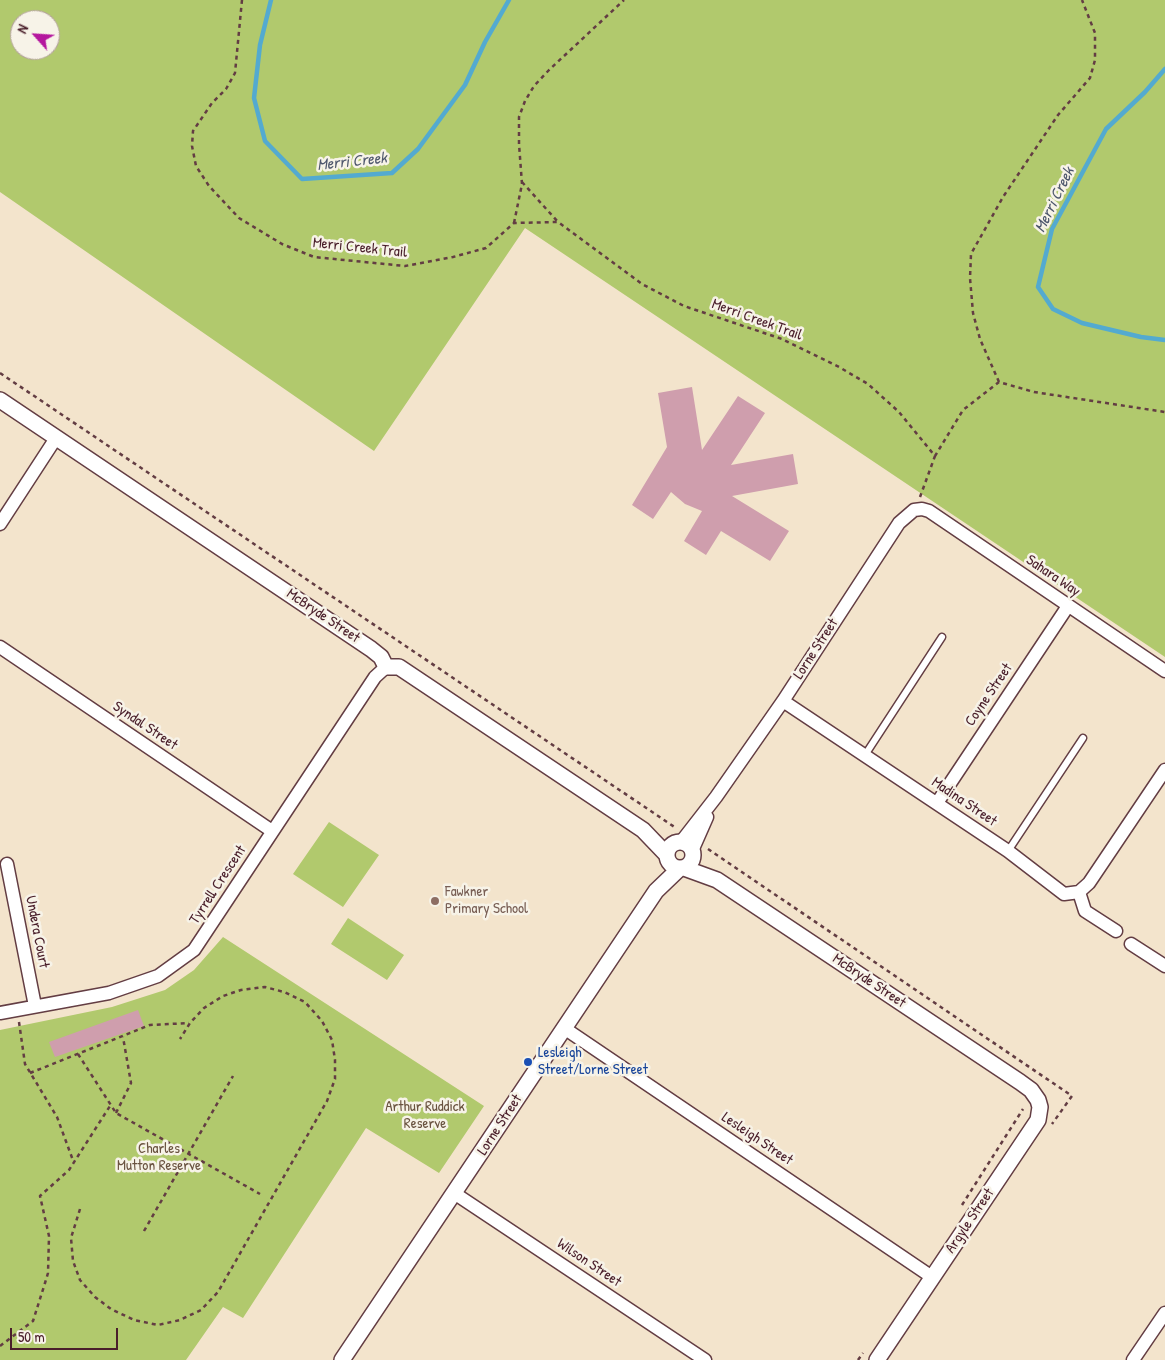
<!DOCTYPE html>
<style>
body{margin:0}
#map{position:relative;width:1165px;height:1360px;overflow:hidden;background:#f3e4cc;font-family:"Patrick Hand",sans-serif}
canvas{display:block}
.north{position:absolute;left:10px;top:10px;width:50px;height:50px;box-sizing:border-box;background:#f7f3e8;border:1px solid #b29e9c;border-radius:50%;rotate:296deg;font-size:14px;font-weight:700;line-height:20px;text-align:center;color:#4a1f2b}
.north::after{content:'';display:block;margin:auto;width:18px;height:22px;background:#b5179e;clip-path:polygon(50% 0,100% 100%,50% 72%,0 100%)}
.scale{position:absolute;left:10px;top:1328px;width:108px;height:22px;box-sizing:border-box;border:2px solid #4a1f2b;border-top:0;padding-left:6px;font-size:15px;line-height:18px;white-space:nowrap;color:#4a1f2b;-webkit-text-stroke:4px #f7f3e8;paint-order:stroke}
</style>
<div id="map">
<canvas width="1165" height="1360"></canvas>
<div class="north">N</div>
<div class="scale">50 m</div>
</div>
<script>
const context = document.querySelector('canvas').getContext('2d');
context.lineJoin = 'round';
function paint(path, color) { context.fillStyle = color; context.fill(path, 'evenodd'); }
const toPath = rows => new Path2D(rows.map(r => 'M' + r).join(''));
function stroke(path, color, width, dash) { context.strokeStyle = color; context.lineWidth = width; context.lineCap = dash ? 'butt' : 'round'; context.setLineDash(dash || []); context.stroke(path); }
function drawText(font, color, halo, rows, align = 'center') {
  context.font = font + ' "Patrick Hand",sans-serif'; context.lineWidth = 5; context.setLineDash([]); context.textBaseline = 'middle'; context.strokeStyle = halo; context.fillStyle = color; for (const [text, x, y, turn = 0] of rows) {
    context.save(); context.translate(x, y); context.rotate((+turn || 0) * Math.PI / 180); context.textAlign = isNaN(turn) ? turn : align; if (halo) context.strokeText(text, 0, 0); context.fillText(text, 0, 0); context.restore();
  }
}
const green = toPath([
 [0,0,1165,0,1165,657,525,228,374,451,0,192],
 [20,20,50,20,50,50,20,50],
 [329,822,379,855,343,907,293,874],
 [348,918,404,955,387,980,331,944],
 [223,937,484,1106,439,1173,366,1128,243,1318,223,1307,186,1360,0,1360,0,1030,112,1007,165,990,194,970]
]);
const stream = toPath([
 [271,0,260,45,254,98,265,141,302,179,392,173,418,149,465,85,485,42,509,0],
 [1165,69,1145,92,1106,129,1052,229,1038,287,1053,309,1082,323,1141,337,1165,340]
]);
const building = toPath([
 [692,387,702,450,738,396,765,413,731,465,793,454,798,484,732,496,789,531,770,561,721,531,706,555,684,541,702,511,685,504,671,492,653,519,632,505,667,447,658,393],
 [138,1010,144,1026,55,1057,49,1042]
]);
const path = toPath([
 [242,0,235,73,226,89,212,103,193,131,192,146,196,166,209,186,239,218,282,244,314,257,405,266,453,257,486,248,514,223,558,222,642,284,684,306,782,339,839,367,868,384,899,412,935,456,963,410,999,382,1034,392,1165,412],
 [522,182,558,222],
 [514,223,522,184,519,144,519,117,525,101,534,86,549,70,624,0],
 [0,373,676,828],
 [999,382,980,339,973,313,970,278,971,254,1003,197,1058,115,1090,78,1095,60,1095,33,1082,0],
 [920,497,935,456],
 [708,849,1072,1096,1052,1124],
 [19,1022,25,1064,57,1117,74,1163],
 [78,1054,116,1113,260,1194],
 [30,1073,150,1025,189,1023],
 [116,1113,131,1083,123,1037],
 [962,1205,1023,1109],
 [80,1209,71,1238,73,1261,80,1280,95,1297,111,1309,134,1320,158,1325,180,1320,201,1310,218,1292,327,1101,335,1079,335,1060,332,1040,322,1021,305,1002,284,992,265,987,241,990,223,996,204,1008,190,1023,180,1039],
 [144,1231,233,1076],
 [0,1346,33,1321,45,1283,48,1273,49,1236,40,1196,69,1170,110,1106],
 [858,1360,863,1353]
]);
const service = toPath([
 [865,755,942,637],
 [1008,851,1083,738]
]);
const minor = toPath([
 [0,524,56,438],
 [0,647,272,831],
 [783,701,1008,851,1064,894,1079,892],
 [937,803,1068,606],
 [681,842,716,797,783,701,899,523,914,510,922,509,929,511,1165,671],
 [692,851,707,817],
 [7,864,35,1006],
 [1079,892,1089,883,1165,770],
 [1079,892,1085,911,1116,931],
 [1131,944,1165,966],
 [0,1013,109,993,158,976,194,950,375,677,386,667],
 [564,1028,932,1277],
 [454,1193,705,1360],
 [1133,1360,1165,1313]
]);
const tertiary = toPath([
 [0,400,371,649,381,657,386,667,399,667,643,830,666,854],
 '667 855a13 13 0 1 1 26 0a13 13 0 1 1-26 0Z',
 [684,868,717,880,1020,1082,1031,1090,1038,1100,1040,1107,1038,1120,877,1360],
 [342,1360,656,891,680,868]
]);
const markers = [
 [435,901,5,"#8d6e63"],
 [528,1062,5,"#1a4fb4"]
];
const streetNames = [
 ["Merri Creek Trail",360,248,6],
 ["Merri Creek Trail",757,320,20],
 ["Sahara Way",1053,576,34],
 ["McBryde Street",323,616,34],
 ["Lorne Street",816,649,-57],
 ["Coyne Street",989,695,-56],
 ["Syndal Street",145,726,34],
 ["Madina Street",964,802,34],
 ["Tyrrell Crescent",218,885,-57],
 ["Undera Court",37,932,79],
 ["McBryde Street",869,981,34],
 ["Lorne Street",500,1125,-57],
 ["Lesleigh Street",757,1139,34],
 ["Argyle Street",970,1221,-56],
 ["Wilson Street",589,1263,34]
];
const educationNames = [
 ["Fawkner",445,892],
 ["Primary School",445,909]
];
const transitNames = [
 ["Lesleigh",538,1053],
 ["Street/Lorne Street",538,1070]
];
const parkNames = [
 ["Arthur Ruddick",425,1107],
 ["Reserve",425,1124],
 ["Charles",159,1149],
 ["Mutton Reserve",159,1166]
];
const waterNames = [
 ["Merri Creek",352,162,-6],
 ["Merri Creek",1055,200,-64]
];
paint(green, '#b1c96d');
stroke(stream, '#53aad0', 4.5);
paint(building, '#cf9ead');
stroke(service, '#633d43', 9);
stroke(minor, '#633d43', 15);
stroke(tertiary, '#633d43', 18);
stroke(path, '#633d43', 2.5, [4, 4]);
stroke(service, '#fff', 6);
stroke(minor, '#fff', 12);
stroke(tertiary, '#fff', 15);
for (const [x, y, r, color] of markers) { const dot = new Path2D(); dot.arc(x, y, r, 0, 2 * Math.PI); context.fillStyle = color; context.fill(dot); stroke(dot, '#f7f3e8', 2); }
drawText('15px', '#4a1f2b', '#f7f3e8', streetNames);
drawText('15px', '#785e54', '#f7f3e8', educationNames, 'left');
drawText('15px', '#164399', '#f7f3e8', transitNames, 'left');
drawText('15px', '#69523f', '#f7f3e8', parkNames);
drawText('italic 16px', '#4e576d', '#f7f3e8', waterNames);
</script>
